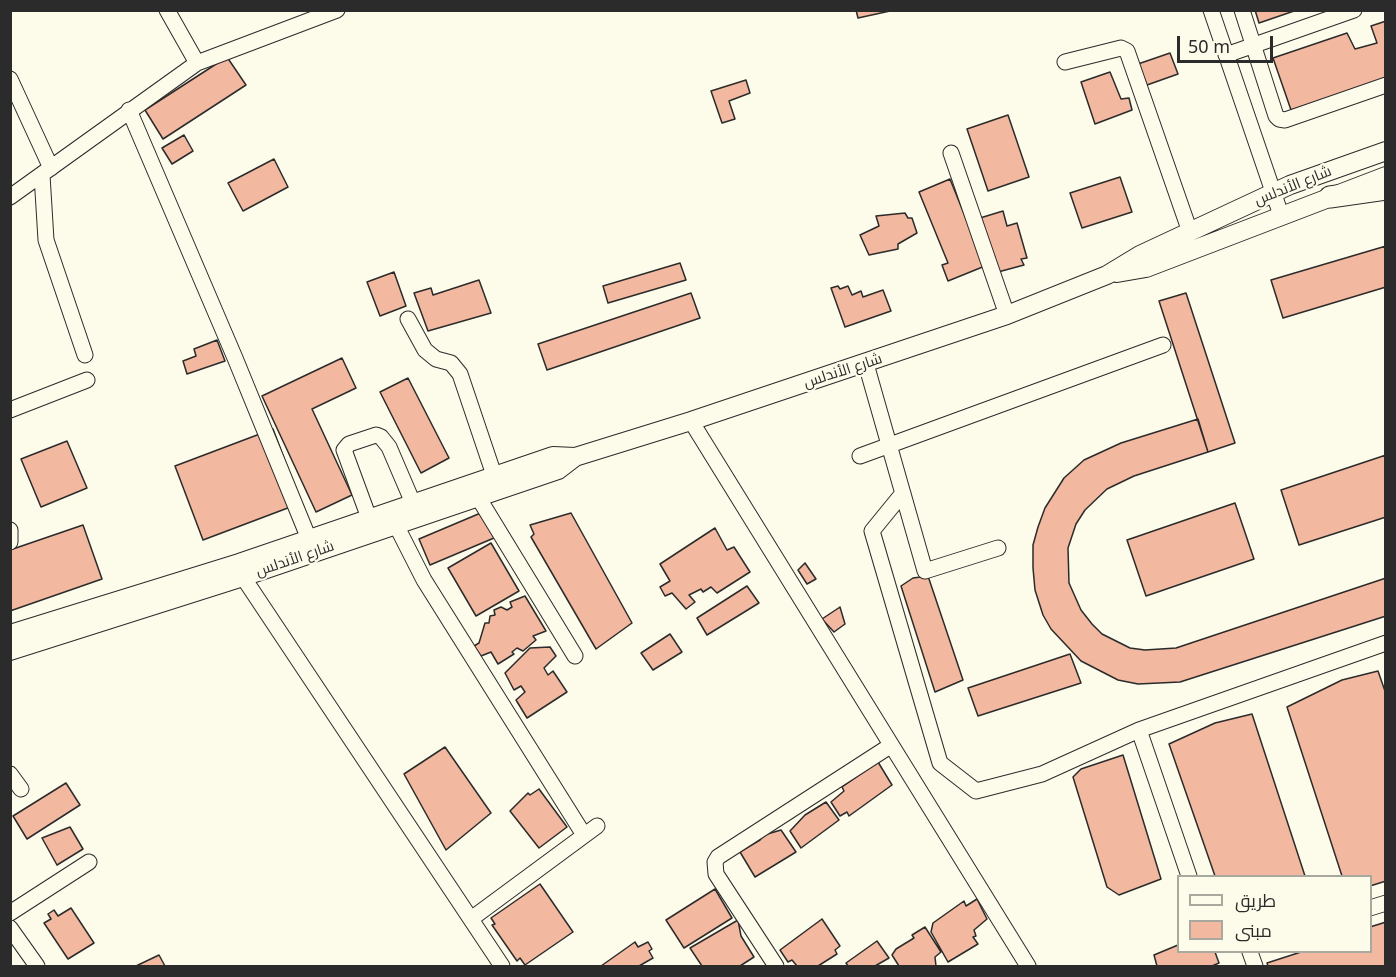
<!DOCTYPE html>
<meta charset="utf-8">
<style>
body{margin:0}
#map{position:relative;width:1396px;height:977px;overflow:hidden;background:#fdfbea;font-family:"Noto Sans",Cairo,sans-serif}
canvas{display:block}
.frame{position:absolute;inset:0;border:12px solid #2b2b2b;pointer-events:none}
.legend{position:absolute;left:1177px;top:875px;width:195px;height:78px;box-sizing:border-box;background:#fdfbea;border:2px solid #a9a89e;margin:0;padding:8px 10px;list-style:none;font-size:18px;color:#2b2b2b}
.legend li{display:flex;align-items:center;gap:12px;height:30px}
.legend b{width:30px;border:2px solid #a9a89e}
.scale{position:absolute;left:1177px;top:36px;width:96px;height:27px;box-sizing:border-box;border:3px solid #2b2b2b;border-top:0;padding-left:8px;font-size:18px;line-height:21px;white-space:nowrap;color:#2b2b2b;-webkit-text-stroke:4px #fdfbea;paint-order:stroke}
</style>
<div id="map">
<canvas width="1396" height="977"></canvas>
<div class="frame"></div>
<ul class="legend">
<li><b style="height:8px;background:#fdfbea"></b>طريق</li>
<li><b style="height:16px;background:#f2b8a0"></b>مبنى</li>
</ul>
<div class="scale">50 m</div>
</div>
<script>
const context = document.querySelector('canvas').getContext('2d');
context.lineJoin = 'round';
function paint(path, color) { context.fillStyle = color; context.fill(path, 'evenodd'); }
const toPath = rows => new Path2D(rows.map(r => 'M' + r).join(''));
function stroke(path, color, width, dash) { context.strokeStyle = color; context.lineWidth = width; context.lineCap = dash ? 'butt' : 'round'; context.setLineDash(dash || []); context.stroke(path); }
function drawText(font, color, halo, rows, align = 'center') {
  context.font = font + ' "Noto Sans",Cairo,sans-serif'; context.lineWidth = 4.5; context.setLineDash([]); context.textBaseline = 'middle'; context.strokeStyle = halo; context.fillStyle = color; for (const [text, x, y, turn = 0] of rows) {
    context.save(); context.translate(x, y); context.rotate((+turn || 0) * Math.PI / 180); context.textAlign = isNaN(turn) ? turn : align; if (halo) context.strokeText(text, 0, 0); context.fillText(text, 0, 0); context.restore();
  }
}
const building = toPath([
 [856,10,890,10,890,11,858,18,856,10],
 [1255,10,1297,10,1259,23,1255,10],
 [1386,21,1386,79,1291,110,1273,58,1347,33,1355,49,1377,43,1371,26,1386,21],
 [1170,53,1178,74,1147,85,1138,64,1170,53],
 [227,57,246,85,163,139,145,110,227,57],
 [1110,72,1121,99,1129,98,1132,110,1095,124,1081,82,1110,72],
 [746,80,750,93,729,101,735,119,722,123,711,91,746,80],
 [1008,115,1029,177,988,191,967,129,1008,115],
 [184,135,193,151,172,164,162,148,184,135],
 [274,159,288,187,243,211,228,183,274,159],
 [1120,177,1132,212,1082,228,1070,193,1120,177],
 [950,179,985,266,948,281,942,265,948,263,919,192,950,179],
 [1003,211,1007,226,1017,223,1027,258,1021,259,1024,265,998,272,980,218,1003,211],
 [905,213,908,218,912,218,917,233,898,244,898,249,869,255,860,235,879,226,876,216,905,213],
 [1386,246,1386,287,1283,318,1271,280,1386,246],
 [680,263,686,280,608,303,603,286,680,263],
 [394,272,406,306,380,316,367,282,394,272],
 [479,280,491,313,428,331,414,293,431,288,433,295,479,280],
 [838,286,840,289,848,286,852,295,861,291,863,297,883,290,891,311,845,327,831,288,838,286],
 [691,293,700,318,547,370,538,344,691,293],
 [1186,293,1235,443,1208,452,1159,301,1186,293],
 [217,340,225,361,187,374,183,361,196,356,194,349,217,340],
 [342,358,356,388,312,409,352,495,316,512,262,396,342,358],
 [408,378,449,458,421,473,380,392,408,378],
 [1198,419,1208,452,1134,476,1107,489,1085,510,1076,524,1068,548,1069,583,1081,610,1092,624,1102,634,1130,648,1145,650,1176,648,1386,578,1386,616,1180,682,1138,684,1118,680,1081,661,1051,629,1043,615,1035,590,1033,568,1033,545,1038,527,1045,508,1064,478,1084,460,1121,443,1198,419],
 [273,429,301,503,203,540,175,466,273,429],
 [67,441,87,488,41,507,21,459,67,441],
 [1386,455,1386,517,1299,545,1281,490,1386,455],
 [1235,503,1254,559,1146,596,1127,540,1235,503],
 [483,512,494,538,430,565,419,539,483,512],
 [571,513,632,623,596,649,531,537,534,534,530,525,571,513],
 [83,525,102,579,10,611,10,550,83,525],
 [715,528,727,550,734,547,750,572,717,593,711,587,703,592,701,589,689,595,695,602,686,609,672,593,665,596,660,587,670,581,660,564,715,528],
 [491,543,519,591,476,616,448,568,491,543],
 [805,563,816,579,807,584,798,570,805,563],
 [928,576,963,680,935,692,901,586,913,578,928,576],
 [747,586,759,603,707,635,697,618,747,586],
 [525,596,546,631,533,636,536,640,523,651,517,648,512,652,514,654,498,664,491,652,481,656,474,646,479,643,485,623,489,623,490,616,495,615,494,610,501,607,507,610,512,607,510,602,525,596],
 [840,607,845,624,834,632,822,619,840,607],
 [670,634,682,652,653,670,641,653,670,634],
 [550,647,556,656,544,668,548,675,553,671,567,692,527,718,516,700,525,692,521,686,514,690,505,673,530,648,550,647],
 [1070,654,1081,683,978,716,968,688,1070,654],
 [1378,671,1386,694,1386,881,1370,886,1370,876,1342,876,1287,707,1342,680,1378,671],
 [1252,714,1305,876,1215,876,1169,744,1215,723,1252,714],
 [445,747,491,813,446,850,404,774,445,747],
 [1123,755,1161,879,1119,895,1107,887,1073,777,1081,769,1123,755],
 [878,762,892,785,849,816,847,812,840,816,831,802,844,791,842,787,878,762],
 [66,783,80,805,27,839,13,816,66,783],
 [539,789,567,827,539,848,510,811,528,793,530,795,539,789],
 [826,802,839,820,801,848,790,831,805,815,826,802],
 [70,827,83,849,57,865,42,838,70,827],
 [781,830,796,852,755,877,740,852,760,840,764,835,781,830],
 [540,884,573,932,525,965,520,958,517,961,492,925,495,924,491,918,540,884],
 [715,889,732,918,684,948,666,920,715,889],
 [977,899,987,919,974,930,976,936,973,937,978,944,948,962,931,932,933,923,964,901,966,906,977,899],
 [71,908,94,943,68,959,44,923,51,919,48,914,54,910,58,916,71,908],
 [822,919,840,946,835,950,837,954,818,966,797,966,792,960,788,962,780,950,822,919],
 [738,920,741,936,754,957,740,966,702,966,690,948,738,920],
 [1386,922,1386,966,1268,966,1267,963,1301,952,1370,952,1370,927,1386,922],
 [925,927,941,952,935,957,936,966,899,966,892,955,896,949,914,938,912,935,925,927],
 [877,941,889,958,875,966,848,966,846,963,877,941],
 [635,942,638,947,648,942,652,949,649,951,653,958,639,966,601,966,635,942],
 [1178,945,1178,952,1215,952,1219,963,1212,966,1157,966,1154,955,1178,945],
 [159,955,165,966,136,966,159,955]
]);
const minor = toPath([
 [167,10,197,63],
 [1211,10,1281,215],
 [1242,10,1276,116,1279,119,1285,120,1386,85],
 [1226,55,1354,10],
 [1065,62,1121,48,1127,51,1190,232],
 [10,79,51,168],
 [129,110,235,358,309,539],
 [951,153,1007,315],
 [42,175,46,240,85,355],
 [10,197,197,63,337,10],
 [408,319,425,350,436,359,451,363,460,374,494,475],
 [866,364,925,571,998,548],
 [10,410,87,380],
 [691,421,1028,966],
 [860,456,1163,345],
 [903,493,872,531,940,763,976,791,1042,774,1139,730,1386,643],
 [478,497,575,656],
 [369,518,344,450,349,444,376,435,381,437,389,447,413,503],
 [396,525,424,580,584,835],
 [10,530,10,542],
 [243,577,502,966],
 [1139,730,1189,876],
 [10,774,21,789],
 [1370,908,1386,903],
 [10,913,89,862],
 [471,919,597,826],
 [10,928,37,966],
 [1250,952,1255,966],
 [776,966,716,874,715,862,718,857,890,746]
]);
const major = toPath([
 [1117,273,1146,268,1386,176],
 [10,634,239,563,553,456,575,457,691,421,1007,315,1107,275,1140,255,1290,185,1386,151],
 [10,651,243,577,558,470,575,457]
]);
const highway = toPath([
 [1330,197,1386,189]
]);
const streetNames = [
 ["شارع الأندلس",1293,186,-22],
 ["شارع الأندلس",843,371,-18],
 ["شارع الأندلس",295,559,-19]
];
paint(building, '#f2b8a0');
stroke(building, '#2b2b2b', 1.5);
stroke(minor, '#2b2b2b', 17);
stroke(major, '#2b2b2b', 20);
stroke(highway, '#2b2b2b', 23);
stroke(minor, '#fdfbea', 15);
stroke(major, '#fdfbea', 18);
stroke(highway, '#fdfbea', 21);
drawText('15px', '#2b2b2b', '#fdfbea', streetNames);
</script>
